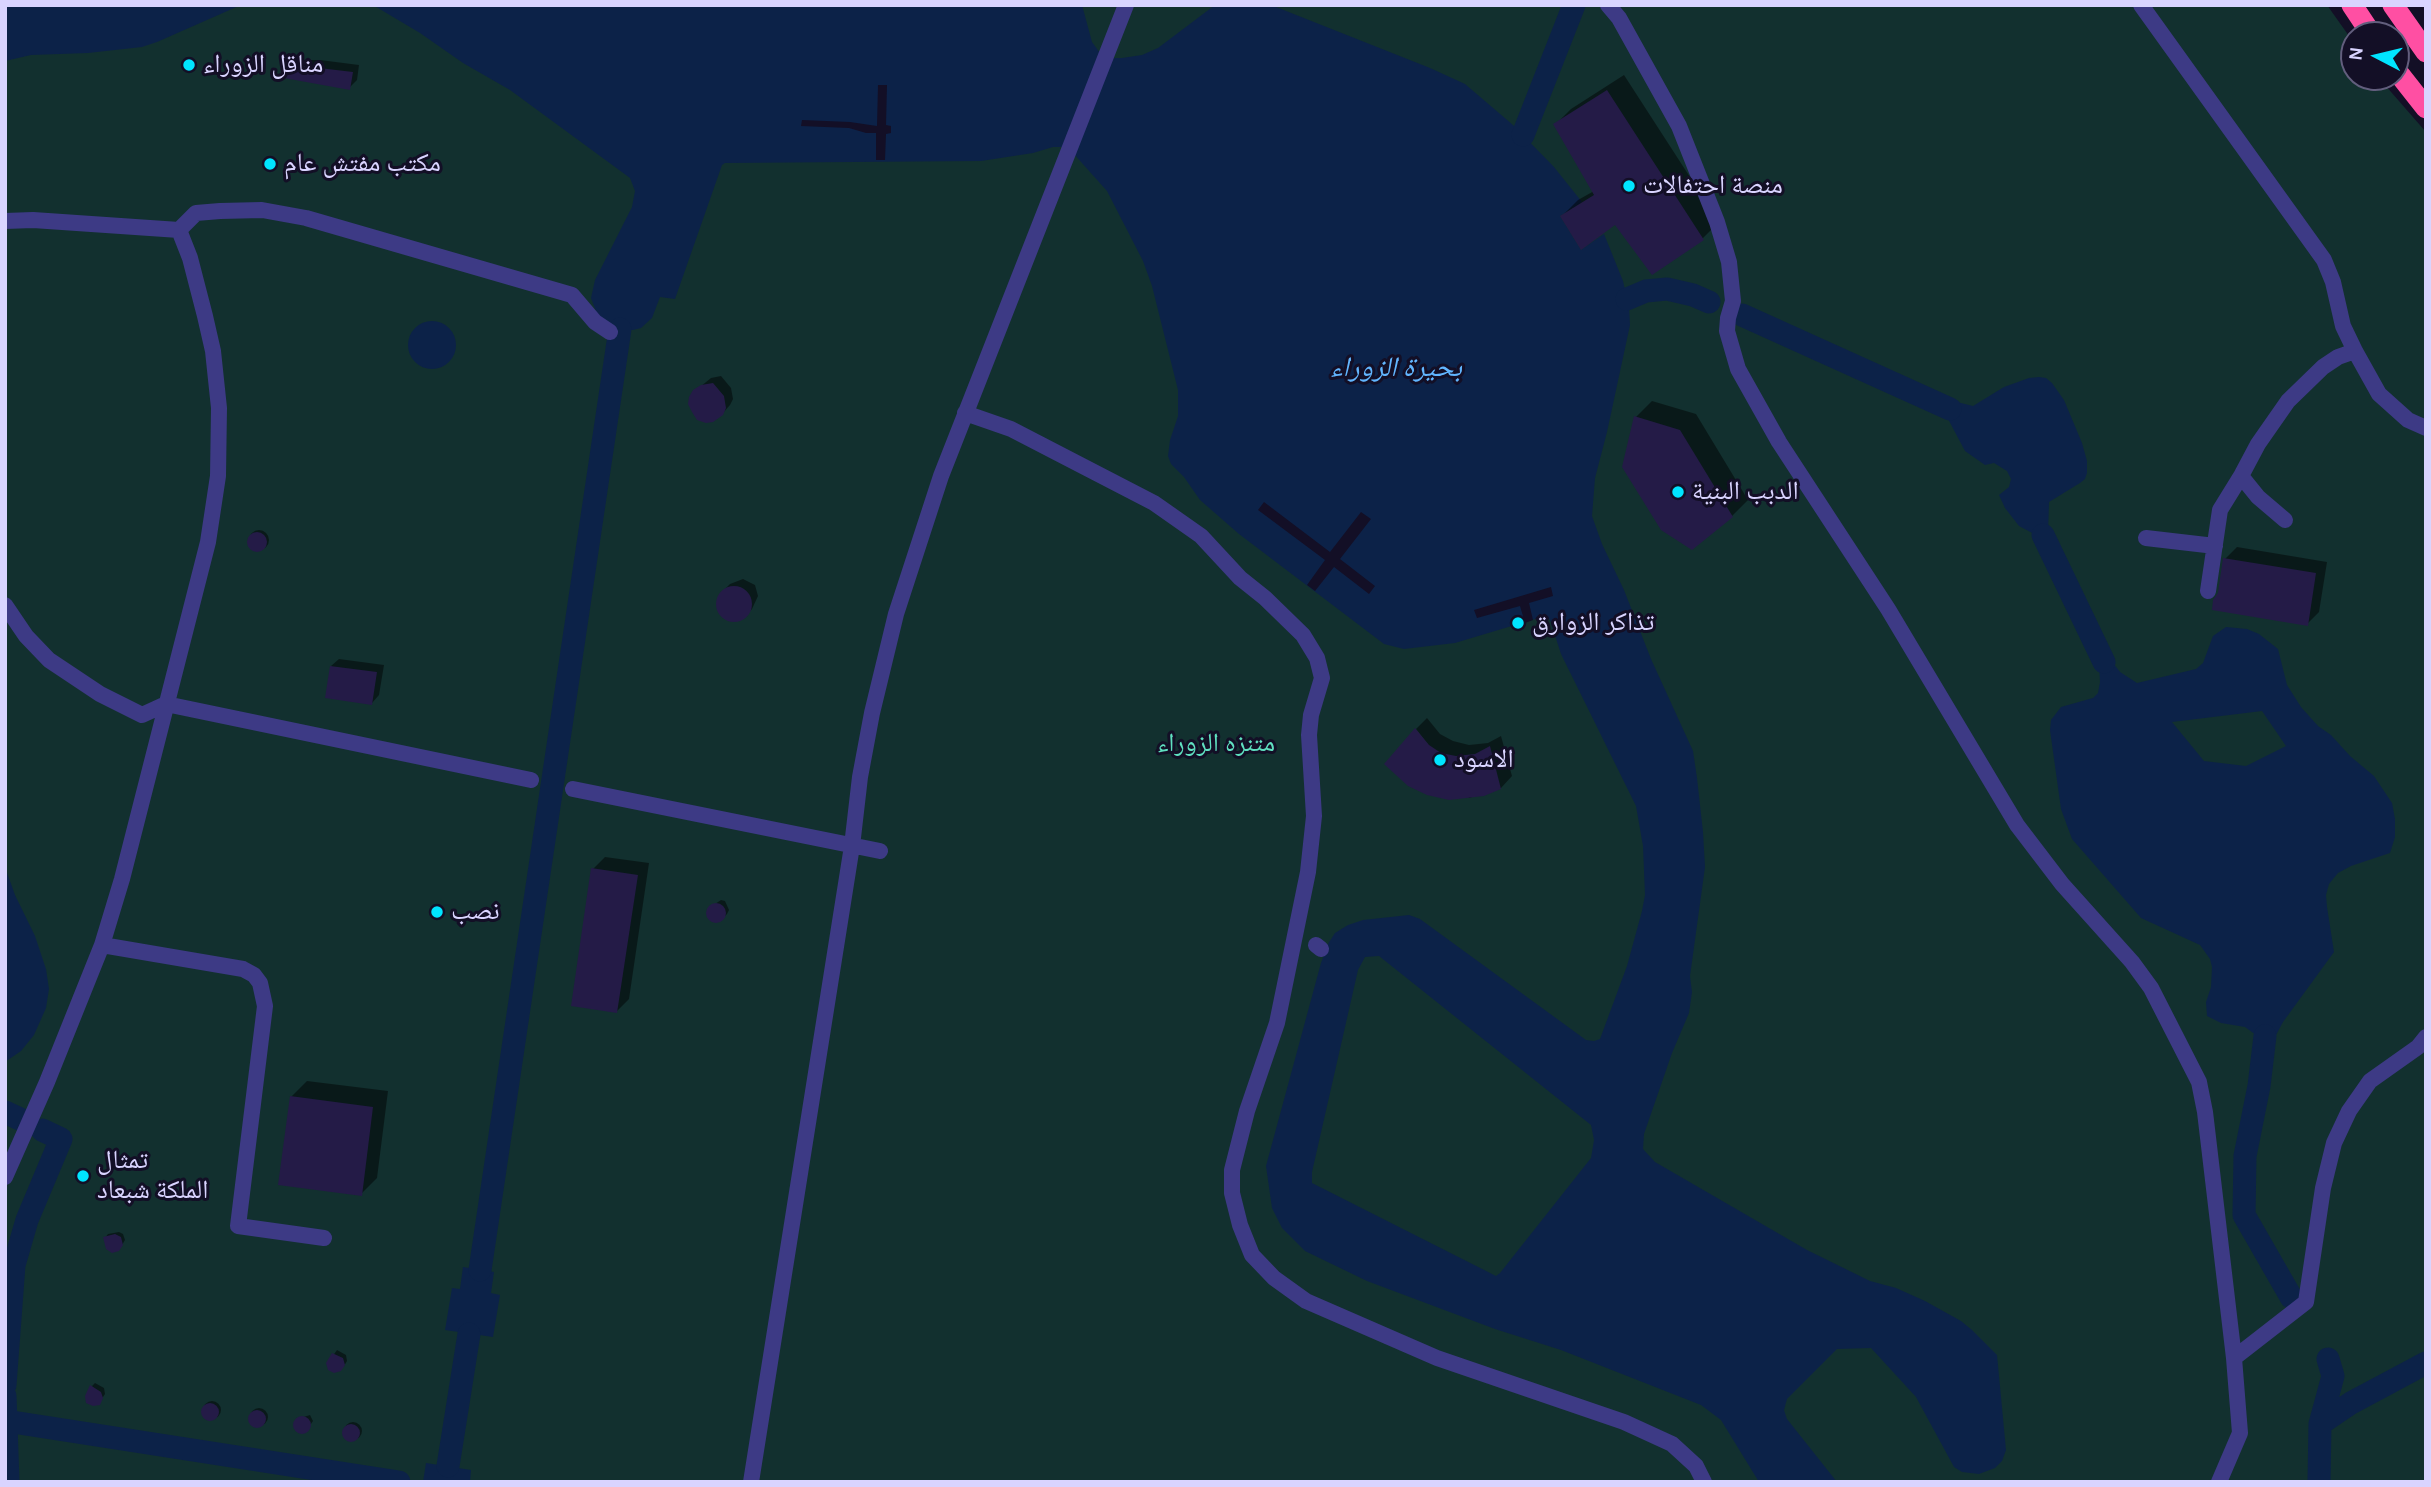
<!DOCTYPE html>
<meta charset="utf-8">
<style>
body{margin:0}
#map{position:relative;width:2431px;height:1487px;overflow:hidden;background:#130f26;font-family:Karla,sans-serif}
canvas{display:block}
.frame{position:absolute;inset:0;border:7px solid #d9d4ff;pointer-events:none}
.north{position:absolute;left:2340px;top:21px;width:70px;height:70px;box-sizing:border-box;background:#130f26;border:2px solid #625e7d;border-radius:50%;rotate:277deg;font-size:19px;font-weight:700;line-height:28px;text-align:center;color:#d9d4ff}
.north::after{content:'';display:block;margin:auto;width:24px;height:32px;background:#00e5ff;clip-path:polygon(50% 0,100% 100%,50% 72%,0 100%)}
</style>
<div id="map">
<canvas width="2431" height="1487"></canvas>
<div class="frame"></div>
<div class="north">N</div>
</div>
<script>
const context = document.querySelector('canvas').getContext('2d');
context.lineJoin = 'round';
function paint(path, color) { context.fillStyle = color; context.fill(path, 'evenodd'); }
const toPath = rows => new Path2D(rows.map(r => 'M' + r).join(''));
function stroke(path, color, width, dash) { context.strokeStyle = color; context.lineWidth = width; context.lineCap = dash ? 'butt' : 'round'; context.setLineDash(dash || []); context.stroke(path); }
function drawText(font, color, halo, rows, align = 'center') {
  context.font = font + ' Karla,"Noto Naskh Arabic",sans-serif'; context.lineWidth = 6; context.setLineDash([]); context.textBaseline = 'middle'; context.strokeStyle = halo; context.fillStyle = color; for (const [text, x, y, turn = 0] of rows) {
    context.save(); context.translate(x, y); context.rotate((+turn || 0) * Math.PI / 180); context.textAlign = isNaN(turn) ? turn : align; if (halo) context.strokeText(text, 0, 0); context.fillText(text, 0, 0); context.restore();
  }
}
const green = toPath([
 [5,5,2327,5,2354,43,2354,77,2378,77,2426,132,2426,1482,5,1482]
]);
const water = toPath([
 [5,5,241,5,157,42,142,47,88,53,31,55,5,61],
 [373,5,1082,5,1092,42,1100,53,1108,58,1122,58,1142,55,1158,48,1215,5,1271,5,1430,68,1465,84,1513,125,1554,167,1582,202,1560,216,1581,250,1604,234,1623,281,1629,307,1630,325,1607,432,1595,478,1592,516,1602,544,1624,590,1651,659,1693,751,1697,778,1703,832,1705,867,1690,976,1692,992,1689,1013,1672,1053,1644,1134,1643,1149,1655,1162,1807,1250,1870,1281,1896,1288,1925,1301,1961,1321,1972,1330,1997,1355,2006,1450,2002,1461,1995,1468,1979,1474,1962,1472,1954,1467,1916,1397,1871,1348,1837,1349,1787,1399,1784,1410,1787,1419,1837,1482,1759,1482,1721,1420,1701,1405,1561,1350,1495,1329,1367,1281,1305,1251,1282,1228,1272,1208,1266,1166,1321,963,1328,944,1335,933,1348,925,1363,920,1409,915,1420,919,1586,1040,1594,1041,1600,1039,1627,966,1642,911,1645,895,1643,846,1636,806,1561,654,1550,620,1545,616,1455,643,1404,649,1384,644,1239,534,1200,500,1184,477,1171,464,1168,456,1170,440,1178,416,1178,390,1152,286,1143,261,1107,191,1073,153,1064,147,1053,147,1033,153,981,161,725,163,722,165,675,299,660,297,652,318,641,328,633,330,614,328,599,319,591,298,595,280,632,207,635,191,630,178,510,90,463,63,420,33],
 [1379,956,1591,1125,1594,1140,1591,1158,1500,1273,1496,1276,1312,1183,1312,1172,1358,970,1365,957],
 '408 345a24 24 0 1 1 48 0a24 24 0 1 1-48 0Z',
 [2039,377,2046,378,2052,383,2064,400,2082,443,2087,461,2087,473,2085,479,2080,483,2049,502,2048,534,2038,536,2019,526,2005,508,1999,495,2009,487,2011,479,2007,471,1994,463,1985,465,1965,451,1947,417,1953,401,1973,406,2004,387,2029,378],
 [2226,627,2247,629,2259,634,2278,649,2287,685,2301,707,2318,726,2331,735,2350,756,2374,776,2392,803,2395,819,2395,837,2390,853,2351,866,2338,873,2329,884,2326,895,2327,907,2334,952,2283,1022,2275,1037,2256,1035,2245,1027,2221,1023,2207,1016,2206,1002,2211,987,2212,967,2210,959,2200,945,2141,918,2072,839,2061,809,2050,730,2051,720,2061,707,2093,698,2098,693,2100,682,2099,664,2110,659,2120,672,2137,683,2196,669,2203,663,2213,636],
 [2262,711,2286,746,2246,766,2204,761,2172,722],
 [5,867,15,895,35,936,46,969,49,989,46,1008,34,1035,21,1051,5,1062],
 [463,1267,494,1272,491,1293,500,1295,493,1337,445,1330,452,1288,460,1289],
 [426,1463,471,1470,470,1482,423,1482]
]);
const pier = toPath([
 [878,85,887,85,886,125,891,126,891,133,886,134,885,160,876,160,876,133,866,133,849,128,801,126,802,120,850,122,877,126],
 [1264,502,1330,552,1361,512,1371,519,1340,559,1375,586,1369,594,1334,567,1315,591,1307,585,1325,560,1258,510],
 [1551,587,1553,596,1529,603,1533,620,1525,623,1520,606,1477,618,1474,610]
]);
const shadow = toPath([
 [295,60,320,60,359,65,357,80,349,88,287,68],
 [1624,75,1719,222,1703,238,1652,273,1616,223,1562,216,1578,200,1594,191,1555,125,1571,109],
 [721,376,731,388,733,399,730,405,722,414,695,391,711,378],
 [1652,401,1696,414,1748,500,1732,516,1624,467,1636,417],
 '249 540a10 10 0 1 1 20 0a10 10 0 1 1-20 0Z',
 [2237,547,2327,562,2319,612,2307,624,2220,593,2225,559],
 [743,579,755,585,758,596,752,609,744,617,733,620,722,615,717,603,722,592,730,584],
 [339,659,384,665,379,695,372,703,331,666],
 [1427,718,1440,734,1453,741,1469,745,1488,743,1501,736,1512,776,1501,788,1469,798,1416,729],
 [605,857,649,863,629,999,617,1011,593,869],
 [721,900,725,901,729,910,727,914,720,921,711,920,707,912,709,908],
 [307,1081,388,1091,377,1178,361,1194,291,1097],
 [119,1232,123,1234,125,1240,122,1245,105,1238,108,1234],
 [337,1350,346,1355,347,1361,344,1366,328,1363],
 [95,1383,104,1388,105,1394,99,1403,92,1386],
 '203 1410a9 9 0 1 1 18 0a9 9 0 1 1-18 0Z',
 '250 1417a9 9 0 1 1 18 0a9 9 0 1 1-18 0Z',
 [310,1415,313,1421,306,1431,301,1432,296,1429,294,1424,297,1419],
 '344 1431a9 9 0 1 1 18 0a9 9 0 1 1-18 0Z'
]);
const canal = toPath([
 [1523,135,1574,5],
 [1627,299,1646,291,1667,289,1693,295,1709,302],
 [1742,315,1950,409],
 [2043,535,2104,662],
 [2265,1036,2259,1086,2245,1156,2244,1215,2291,1297],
 [5,1112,22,1120],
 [480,1270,620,329],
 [5,1385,14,1265,27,1220,61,1139,42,1130],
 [5,1396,8,1482],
 [6,1421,399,1482],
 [2320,1424,2351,1403,2426,1363],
 [448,1466,469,1334],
 [2319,1482,2320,1424,2333,1376,2328,1359]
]);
const building = toPath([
 [286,64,353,72,350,90,284,78],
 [1607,90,1704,240,1652,275,1615,225,1581,250,1560,216,1594,195,1553,124],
 [713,383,724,396,726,408,723,415,713,422,706,423,697,420,692,412,688,404,689,397,693,390,701,385],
 [1634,416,1680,430,1733,517,1692,550,1661,530,1622,467],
 '247 542a10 10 0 1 1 20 0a10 10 0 1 1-20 0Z',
 [2223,558,2316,573,2308,626,2212,610,2213,600,2218,593],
 '716 604a18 18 0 1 1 36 0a18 18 0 1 1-36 0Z',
 [330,666,377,672,372,705,325,698],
 [1415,728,1429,745,1441,753,1456,756,1475,754,1490,746,1501,789,1484,796,1449,800,1427,795,1408,786,1384,764],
 [591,868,638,875,617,1013,571,1006],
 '706 913a10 10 0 1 1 20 0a10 10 0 1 1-20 0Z',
 [290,1096,373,1107,362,1196,278,1185],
 [115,1234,121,1237,123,1245,119,1251,112,1253,106,1249,103,1237],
 [332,1353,343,1358,345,1365,341,1371,334,1373,328,1370,326,1363],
 [90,1385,101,1392,103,1398,100,1405,93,1406,86,1403,85,1396],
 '201 1412a9 9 0 1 1 18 0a9 9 0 1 1-18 0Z',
 '248 1419a9 9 0 1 1 18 0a9 9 0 1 1-18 0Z',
 '293 1425a9 9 0 1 1 18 0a9 9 0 1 1-18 0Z',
 '342 1433a9 9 0 1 1 18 0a9 9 0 1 1-18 0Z'
]);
const pedestrian = toPath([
 [1608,5,1619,18,1679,126,1717,222,1729,262,1733,301,1728,318,1727,331,1738,369,1779,442,1888,609,2017,825,2062,884,2132,962,2151,988,2199,1082,2205,1112,2234,1358,2240,1433,2219,1482],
 [2141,5,2324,260,2333,282,2343,326,2355,351],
 [5,221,33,220,179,230],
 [179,230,196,213,220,211,262,210,306,218,572,295,595,322,610,332],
 [965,413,1011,429,1154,503,1201,536,1240,578,1265,598,1303,635,1317,658,1322,678,1311,715,1309,735,1314,816,1308,872,1277,1023,1247,1111,1232,1170,1232,1193,1240,1225,1252,1255,1274,1278,1306,1301,1437,1358,1624,1422,1672,1444,1696,1466,1704,1482],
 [2285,520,2258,497,2241,476,2258,444,2288,401,2323,367,2338,357,2355,351,2379,394,2408,420,2426,428],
 [2146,538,2215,546],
 [2208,591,2220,510,2241,476],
 [5,605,26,636,49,660,100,694,142,715,166,704,531,780],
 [573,789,880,851],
 [102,945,243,969,254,975,260,983,265,1006,238,1226,324,1238],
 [1316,945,1321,949],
 [5,1177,47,1082,102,945,122,879,208,542,218,476,219,408,213,351,205,316,190,258,179,230],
 [2234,1358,2306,1302,2323,1188,2334,1143,2349,1111,2370,1081,2418,1047,2426,1037],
 [751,1482,852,846,860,777,872,713,896,614,941,476,1126,5]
]);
const motorway = toPath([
 [2352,5,2372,35],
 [2393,5,2426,52],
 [2396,70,2426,108]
]);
const markers = [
 [189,65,7,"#00e5ff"],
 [270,164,7,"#00e5ff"],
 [1629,186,7,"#00e5ff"],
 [1678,492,7,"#00e5ff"],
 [1518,623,7,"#00e5ff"],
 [1440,760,7,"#00e5ff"],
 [437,912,7,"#00e5ff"],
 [83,1176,7,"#00e5ff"]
];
const poiNames = [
 ["مناقل الزوراء",203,65],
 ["مكتب مفتش عام",284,164],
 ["منصة احتفالات",1643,186],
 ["الدبب البنية",1692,492],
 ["تذاكر الزوارق",1532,623],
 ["الاسود",1454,760],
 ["نصب",451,912],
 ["تمثال",97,1161],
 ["الملكة شبعاد",97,1191]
];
const parkNames = [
 ["متنزه الزوراء",1216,744]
];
const waterNames = [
 ["بحيرة الزوراء",1396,368]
];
paint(green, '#12302f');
paint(water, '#0c2248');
paint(pier, '#130f26');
paint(shadow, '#0007');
stroke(canal, '#0c2248', 23);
paint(building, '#241b47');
stroke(pedestrian, '#3d3a85', 16);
stroke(motorway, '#ff4fa3', 21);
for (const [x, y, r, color] of markers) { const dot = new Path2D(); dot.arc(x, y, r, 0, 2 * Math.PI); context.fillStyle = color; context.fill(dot); stroke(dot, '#130f26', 2.5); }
drawText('26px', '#d9d4ff', '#130f26', poiNames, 'left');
drawText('26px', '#5fe0c0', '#130f26', parkNames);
drawText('italic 28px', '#62b6ff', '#130f26', waterNames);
</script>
